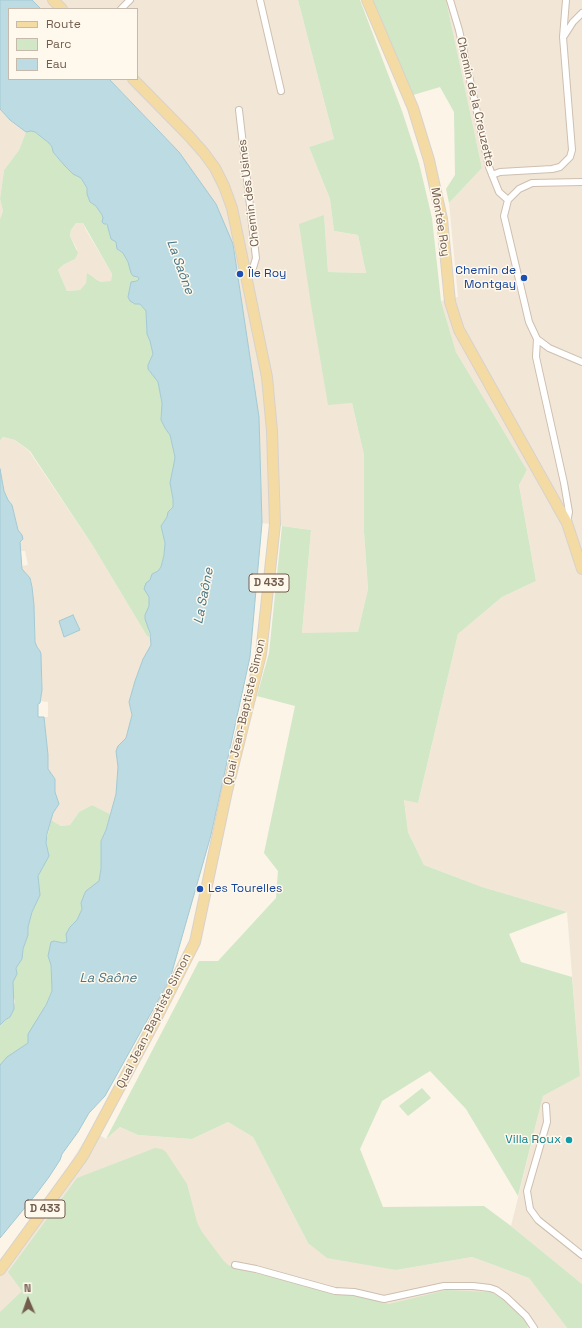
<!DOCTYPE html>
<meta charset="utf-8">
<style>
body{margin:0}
#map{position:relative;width:582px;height:1328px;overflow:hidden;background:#fbf4e7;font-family:"Space Grotesk",sans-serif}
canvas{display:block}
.legend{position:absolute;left:8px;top:8px;width:130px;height:72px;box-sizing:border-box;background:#fef8ed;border:1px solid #c6baad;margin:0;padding:5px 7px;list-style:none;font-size:12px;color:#725d4d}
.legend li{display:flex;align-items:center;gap:8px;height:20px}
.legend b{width:20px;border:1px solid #c6baad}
.north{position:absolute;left:8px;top:1280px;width:40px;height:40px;-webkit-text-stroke:3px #fef8ed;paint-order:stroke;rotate:358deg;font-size:11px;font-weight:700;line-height:16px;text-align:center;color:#725d4d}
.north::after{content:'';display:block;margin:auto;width:14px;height:18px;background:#725d4d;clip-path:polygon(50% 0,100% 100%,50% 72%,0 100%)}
</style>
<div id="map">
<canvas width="582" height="1328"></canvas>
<ul class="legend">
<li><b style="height:5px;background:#f4dba4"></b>Route</li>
<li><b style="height:11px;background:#d1e7c6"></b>Parc</li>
<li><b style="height:11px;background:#bcdbe3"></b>Eau</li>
</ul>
<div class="north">N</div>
</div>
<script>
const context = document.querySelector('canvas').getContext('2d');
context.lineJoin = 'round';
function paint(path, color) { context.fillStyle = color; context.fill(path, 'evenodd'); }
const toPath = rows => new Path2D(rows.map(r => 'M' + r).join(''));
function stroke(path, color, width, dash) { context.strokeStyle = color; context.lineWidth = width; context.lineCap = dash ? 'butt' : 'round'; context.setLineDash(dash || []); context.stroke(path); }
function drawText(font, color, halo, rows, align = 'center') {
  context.font = font + ' "Space Grotesk",sans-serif'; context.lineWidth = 3; context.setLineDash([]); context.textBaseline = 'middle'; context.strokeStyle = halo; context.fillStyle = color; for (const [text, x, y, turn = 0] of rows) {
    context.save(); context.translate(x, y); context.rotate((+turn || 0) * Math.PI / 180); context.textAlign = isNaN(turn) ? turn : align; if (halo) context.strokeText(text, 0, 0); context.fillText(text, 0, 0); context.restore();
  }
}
const residential = toPath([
 [32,0,298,0,334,139,309,147,330,199,334,231,358,235,366,273,328,272,324,215,328,404,352,403,364,455,364,532,368,589,358,633,302,633,311,530,262,523,259,417,233,244,179,152,109,79,137,79,137,9,41,9],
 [446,0,582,0,582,1284,511,1226,543,1096,580,1076,567,912,482,887,424,865,408,832,404,799,418,803,458,634,502,597,536,581,519,485,527,470,456,352,441,301,458,297,449,203,482,168],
 [0,109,10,120,26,132,19,150,4,170,0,199,3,211,0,219],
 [76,223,83,223,86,230,112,274,111,282,101,282,92,277,87,278,86,283,80,290,67,291,58,270,63,265,75,259,77,249,70,236,71,230],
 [3,437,15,440,29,451,93,546,147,636,150,637,151,645,143,659,135,681,129,702,132,715,126,739,118,746,118,777,116,794,110,814,92,805,79,812,70,825,61,826,51,820,53,813,59,804,55,792,55,779,48,769,48,755,44,717,48,717,48,702,40,701,42,690,41,654,40,651,37,647,35,642,34,605,30,578,22,569,21,566,28,565,25,551,20,551,20,542,23,539,18,530,12,505,8,500,4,491,0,469,0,441],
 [228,1122,253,1137,308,1243,396,1270,472,1257,529,1278,567,1328,0,1328,0,1263,37,1216,91,1130,106,1139,120,1127,138,1135,192,1139]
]);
const green = toPath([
 [298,0,360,0,402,111,419,163,432,218,441,301,456,352,527,470,519,485,536,581,502,597,458,634,418,803,404,800,408,832,424,865,482,887,567,912,509,934,521,962,572,977,580,1076,543,1096,518,1196,466,1109,430,1071,382,1101,360,1149,383,1207,484,1206,511,1226,582,1284,582,1328,567,1328,529,1278,472,1257,396,1270,327,1258,308,1243,253,1137,228,1122,192,1139,138,1135,120,1127,106,1139,199,961,218,961,276,898,278,871,264,853,295,706,257,696,269,653,282,526,311,530,302,633,358,632,368,589,364,532,364,455,352,403,328,405,311,305,299,224,324,215,328,272,366,273,358,235,334,231,330,199,309,147,334,139],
 [373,0,446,0,482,168,449,203,446,189,455,175,454,112,440,87,413,95],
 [31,131,35,132,49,143,52,147,53,152,64,165,73,174,81,178,87,188,87,194,90,202,96,206,102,215,109,230,110,236,116,242,119,251,123,253,128,262,133,276,138,277,139,279,137,281,131,283,128,297,130,301,135,304,140,304,146,311,147,334,150,341,153,354,148,366,148,369,158,382,162,403,161,420,165,428,170,435,175,457,175,463,170,483,173,499,173,507,168,512,167,517,161,526,165,543,164,555,161,567,158,571,152,574,150,580,149,606,146,615,145,619,147,622,150,637,147,636,93,546,30,451,15,440,3,437,0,441,0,219,3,211,0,199,4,170,19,150,26,132],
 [76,223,83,223,112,274,111,281,101,282,97,280,87,273,86,283,80,290,67,291,58,270,63,265,75,259,78,253,70,236,71,230],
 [92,805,110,814,106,830,101,841,101,869,99,882,81,903,82,909,77,920,70,927,67,942,63,943,54,941,48,956,51,965,52,991,28,1043,0,1065,0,1025,5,1020,10,1017,15,1002,13,994,13,982,17,974,16,968,22,959,23,949,28,935,28,927,32,912,40,895,38,876,49,856,46,843,51,820,61,826,70,825,79,812],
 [422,1088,431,1098,408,1116,399,1106],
 [155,1148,162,1149,166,1152,187,1184,197,1222,202,1232,223,1260,228,1265,235,1268,296,1283,337,1295,350,1294,389,1304,447,1290,491,1292,503,1299,525,1319,528,1325,527,1328,0,1328,0,1312,22,1291,8,1272,77,1178]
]);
const water = toPath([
 [0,0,32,0,41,9,9,9,9,79,109,79,179,152,216,204,233,244,259,417,262,523,250,657,211,835,170,979,105,1096,89,1113,78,1132,62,1154,60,1160,49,1177,37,1193,0,1238,0,1065,7,1057,28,1043,28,1034,46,1005,52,991,51,965,48,956,51,942,54,941,63,943,67,942,66,934,70,927,77,920,82,909,81,903,84,895,86,891,99,881,101,869,101,841,106,830,116,794,118,767,116,751,118,746,126,738,132,715,129,702,135,681,143,659,151,645,150,633,145,619,145,615,149,606,149,597,144,589,146,583,150,580,152,574,158,571,161,567,164,555,165,543,161,526,167,517,168,512,173,507,173,499,170,483,174,463,175,457,170,435,165,428,161,420,162,403,158,382,148,369,148,365,153,354,150,341,147,334,146,311,140,304,135,304,130,301,128,297,131,282,137,281,139,279,138,277,133,276,131,273,128,262,123,253,117,249,116,242,111,239,107,224,104,224,102,222,103,218,102,215,96,206,90,202,87,194,87,188,81,178,73,174,64,165,53,152,52,147,49,143,35,132,31,131,26,132,10,120,0,109,0,0],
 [0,469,4,491,8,500,12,505,18,530,22,535,23,539,20,542,22,569,30,578,32,587,34,605,35,642,37,647,40,651,41,654,42,690,40,703,38,704,38,717,44,717,48,755,48,769,55,779,55,792,59,804,53,813,47,834,46,843,49,856,38,876,40,895,32,912,28,927,28,935,23,949,22,959,16,968,17,974,13,982,14,1009,10,1017,5,1020,0,1025,0,469],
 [73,615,80,630,64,637,59,621,73,615]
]);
const minor = toPath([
 [260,0,281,91],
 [450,0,459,30,489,167,499,192,508,200],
 [121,9,130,0],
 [564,36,573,22,582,13],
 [239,110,256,258,253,268,245,271],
 [492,175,500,172,552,169,560,167,570,157,572,150,563,37,566,0],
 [537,339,549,348,582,362],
 [567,523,569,512,564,483,536,357,537,339,529,322,504,216,508,200,519,189,532,183,582,182],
 [546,1106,547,1122,527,1191,530,1209,538,1220,582,1255],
 [235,1265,256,1269,335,1291,354,1292,384,1299,444,1286,473,1286,490,1288,496,1290,506,1297,526,1316,534,1328]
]);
const primary = toPath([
 [53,0,62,9],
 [367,0,413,108,429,160,442,219,450,302,459,330,567,523,582,569],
 [0,1270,83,1156,153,1025,195,942,227,791,261,654,275,524,272,431,267,377,232,208,224,186,215,168,204,153,189,136,133,79]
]);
const markers = [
 [240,274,4,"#1a4fb4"],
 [524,278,4,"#1a4fb4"],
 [200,889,4,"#1a4fb4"],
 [569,1140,4,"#0f9aa8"]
];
const shields = [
 [269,583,40],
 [45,1209,40]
];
const shieldNames = [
 ["D 433",269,583],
 ["D 433",45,1209]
];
const streetNames = [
 ["Chemin de la Creuzette",475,102,77],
 ["Chemin des Usines",249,193,-97],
 ["Montée Roy",440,222,81],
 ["Quai Jean-Baptiste Simon",245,712,-77],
 ["Quai Jean-Baptiste Simon",154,1021,-63]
];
const transitNames = [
 ["Chemin de",516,271,"right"],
 ["Montgay",516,285,"right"],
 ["Île Roy",248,274],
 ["Les Tourelles",208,889]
];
const cultureNames = [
 ["Villa Roux",561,1140]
];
const waterNames = [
 ["La Saône",180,267,70],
 ["La Saône",204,596,-79],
 ["La Saône",108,978]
];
paint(residential, '#f2e7d6');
paint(green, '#d1e7c6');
paint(water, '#bcdbe3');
stroke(water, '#a3c9d4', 1);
stroke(minor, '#cebfb1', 8);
stroke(primary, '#d8d2cd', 12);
stroke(minor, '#fff', 6);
stroke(primary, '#f4dba4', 10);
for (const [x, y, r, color] of markers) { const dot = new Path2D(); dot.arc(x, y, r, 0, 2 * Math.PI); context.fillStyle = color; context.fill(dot); stroke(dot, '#fef8ed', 1.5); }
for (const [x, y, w] of shields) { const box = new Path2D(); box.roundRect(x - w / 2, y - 9, w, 18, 3); context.fillStyle = '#fef8ed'; context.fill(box); stroke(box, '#725d4d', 1); }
drawText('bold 11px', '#725d4d', null, shieldNames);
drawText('12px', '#725d4d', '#fef8ed', streetNames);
drawText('12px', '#164399', '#fef8ed', transitNames, 'left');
drawText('12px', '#0d838f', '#fef8ed', cultureNames, 'right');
drawText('italic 13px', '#487684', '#fef8ed', waterNames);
</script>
